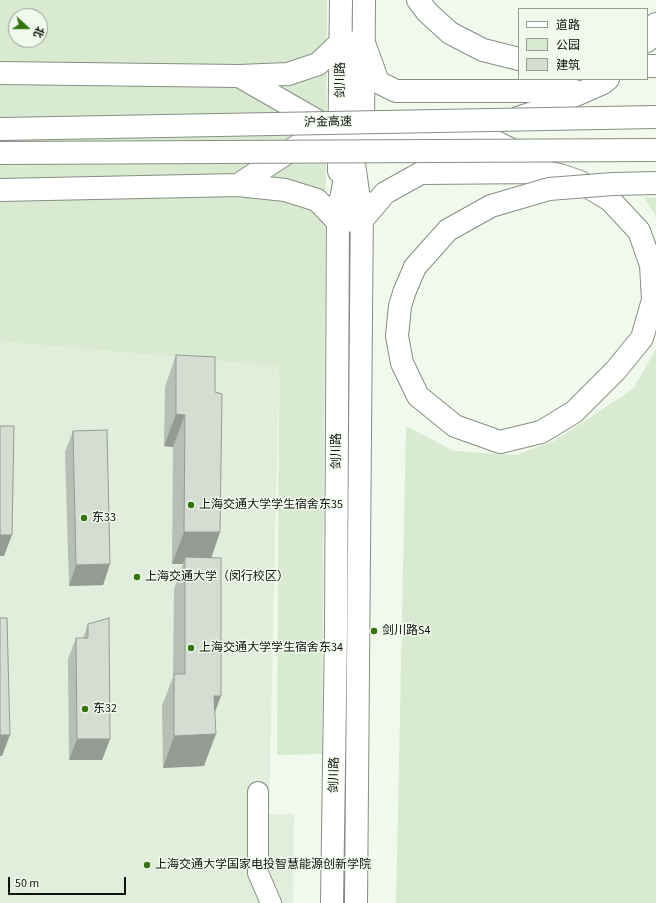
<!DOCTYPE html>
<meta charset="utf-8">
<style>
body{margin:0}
#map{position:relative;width:656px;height:903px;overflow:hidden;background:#f1f9ed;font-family:"Source Sans 3","Noto Sans SC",sans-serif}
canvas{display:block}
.legend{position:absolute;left:518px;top:8px;width:130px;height:72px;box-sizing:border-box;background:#f1f9ed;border:1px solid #979d94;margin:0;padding:5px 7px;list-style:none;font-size:12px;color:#0f120e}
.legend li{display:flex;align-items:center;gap:8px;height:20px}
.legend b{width:20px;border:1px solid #979d94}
.north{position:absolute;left:8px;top:8px;width:40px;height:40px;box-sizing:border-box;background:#f1f9ed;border:1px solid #979d94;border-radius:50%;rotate:111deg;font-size:11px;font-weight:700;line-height:16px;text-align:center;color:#0f120e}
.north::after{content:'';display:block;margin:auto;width:14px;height:18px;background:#35750f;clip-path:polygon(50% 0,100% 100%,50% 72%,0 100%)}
.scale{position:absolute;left:8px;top:877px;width:118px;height:18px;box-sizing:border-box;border:2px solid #0f120e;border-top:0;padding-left:5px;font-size:12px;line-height:14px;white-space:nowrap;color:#0f120e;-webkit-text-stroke:3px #f1f9ed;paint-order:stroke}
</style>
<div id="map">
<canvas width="656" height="903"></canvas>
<ul class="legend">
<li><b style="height:5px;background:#fff"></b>道路</li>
<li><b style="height:11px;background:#d8ebd1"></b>公园</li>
<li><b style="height:11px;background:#d5ddd2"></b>建筑</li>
</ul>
<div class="north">北</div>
<div class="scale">50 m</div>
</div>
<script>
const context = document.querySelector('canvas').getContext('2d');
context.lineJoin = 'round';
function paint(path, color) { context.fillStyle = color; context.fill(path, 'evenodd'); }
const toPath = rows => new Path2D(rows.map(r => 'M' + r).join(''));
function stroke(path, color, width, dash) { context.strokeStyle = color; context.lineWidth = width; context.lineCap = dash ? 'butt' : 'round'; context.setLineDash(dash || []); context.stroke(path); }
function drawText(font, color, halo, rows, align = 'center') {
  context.font = font + ' "Source Sans 3","Noto Sans SC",sans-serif'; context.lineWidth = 3; context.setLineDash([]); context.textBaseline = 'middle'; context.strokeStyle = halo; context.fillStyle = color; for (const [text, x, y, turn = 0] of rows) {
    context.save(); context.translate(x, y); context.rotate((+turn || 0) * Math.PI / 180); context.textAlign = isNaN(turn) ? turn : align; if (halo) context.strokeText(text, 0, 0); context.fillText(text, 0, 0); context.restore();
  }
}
const built = toPath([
 [0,0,289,0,279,366,269,814,294,814,293,903,0,903],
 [16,16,40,16,40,40,16,40]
]);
const green = toPath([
 [0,0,327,0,322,754,277,755,279,366,0,341],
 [16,16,40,16,40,40,16,40],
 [644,197,656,198,656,216],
 [656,349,656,903,396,903,406,426,454,451,516,455,556,440,633,389]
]);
const minor = toPath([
 [258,792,258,873,271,903]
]);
const major = toPath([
 [363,132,364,0],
 [339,171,341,0],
 [332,903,336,629,338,203],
 [356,903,362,200]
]);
const highway = toPath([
 [418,0,427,12,450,33,483,50,519,59],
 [647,41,656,24],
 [341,42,345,85,353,108,363,120,378,128,397,133,484,136,518,153],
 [364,43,378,82,396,91,575,91],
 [647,66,656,66],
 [0,73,239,76,288,74,318,64,341,42,364,43],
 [239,76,328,127],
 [518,118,542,110,603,83,608,79],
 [354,164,362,220],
 [238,185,337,120],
 [0,190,238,185,285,190,317,200,337,221,362,220,385,193,421,173,544,172,560,175,580,182,610,200,639,231,651,265,653,300,642,338,616,370,574,412,541,432,500,442,455,426,418,396,402,363,397,336,400,306,404,293],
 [337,221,351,145,363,135,395,123]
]);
const highwayBridge = toPath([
 [0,129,656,117],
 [0,153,656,150],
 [404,293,415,267,448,230,491,206,549,189,613,184,656,183]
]);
const wall = toPath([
 [176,355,220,532,211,558,215,713,204,766,163,768,162,706,173,677,174,589,183,564,172,564,173,447,164,446,165,387],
 [73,431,110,564,103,585,69,586,65,452],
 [88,624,110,739,102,760,69,760,68,659,76,638,83,638]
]);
const shadedWall = toPath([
 [176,414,185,415,173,447,164,446],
 [184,532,220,532,209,564,185,557,183,564,172,564],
 [0,535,12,535,4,556,0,556],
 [110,564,103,585,69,586,76,565],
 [214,696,221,696,209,728],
 [216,734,204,766,163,768,174,736],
 [0,735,10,735,2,756,0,756],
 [77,739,110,739,102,760,69,760]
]);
const building = toPath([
 [176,355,215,357,215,392,222,394,220,532,184,532,185,415,176,414,176,355],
 [0,426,14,426,12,535,0,535,0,426],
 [107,430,110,564,76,565,73,431,107,430],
 [185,557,221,558,221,696,214,696,216,734,174,736,174,674,185,674,185,557],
 [0,618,7,618,10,735,0,735,0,618],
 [109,618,110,739,77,739,76,638,88,638,88,624,109,618]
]);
const markers = [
 [191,505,4,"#35750f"],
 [84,518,4,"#35750f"],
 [137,577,4,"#35750f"],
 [374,631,4,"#35750f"],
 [191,648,4,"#35750f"],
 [85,709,4,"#35750f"],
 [147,865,4,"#35750f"]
];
const streetNames = [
 ["剑川路",341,80,-90],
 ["沪金高速",328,123,-1],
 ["剑川路",337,451,-90],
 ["剑川路",335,775,-89]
];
const poiNames = [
 ["上海交通大学学生宿舍东35",199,505],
 ["东33",92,518],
 ["上海交通大学（闵行校区）",145,577],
 ["剑川路S4",382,631],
 ["上海交通大学学生宿舍东34",199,648],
 ["东32",93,709],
 ["上海交通大学国家电投智慧能源创新学院",155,865]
];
paint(built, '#e1eedc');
paint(green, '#d8ebd1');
stroke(minor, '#878e84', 22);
stroke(major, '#878e84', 24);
stroke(highway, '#878e84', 24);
stroke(minor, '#fff', 20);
stroke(major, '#fff', 22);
stroke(highway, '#fff', 22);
stroke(highwayBridge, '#878e84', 24, []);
stroke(highwayBridge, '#fff', 22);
paint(wall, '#b7beb5');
paint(shadedWall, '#959b93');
paint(building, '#d5ddd2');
stroke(building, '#959b93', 1);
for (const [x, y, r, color] of markers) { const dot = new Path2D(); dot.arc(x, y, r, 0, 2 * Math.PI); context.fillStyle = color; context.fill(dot); stroke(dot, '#f1f9ed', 1.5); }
drawText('12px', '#0f120e', '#f1f9ed', streetNames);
drawText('12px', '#0f120e', '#f1f9ed', poiNames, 'left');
</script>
